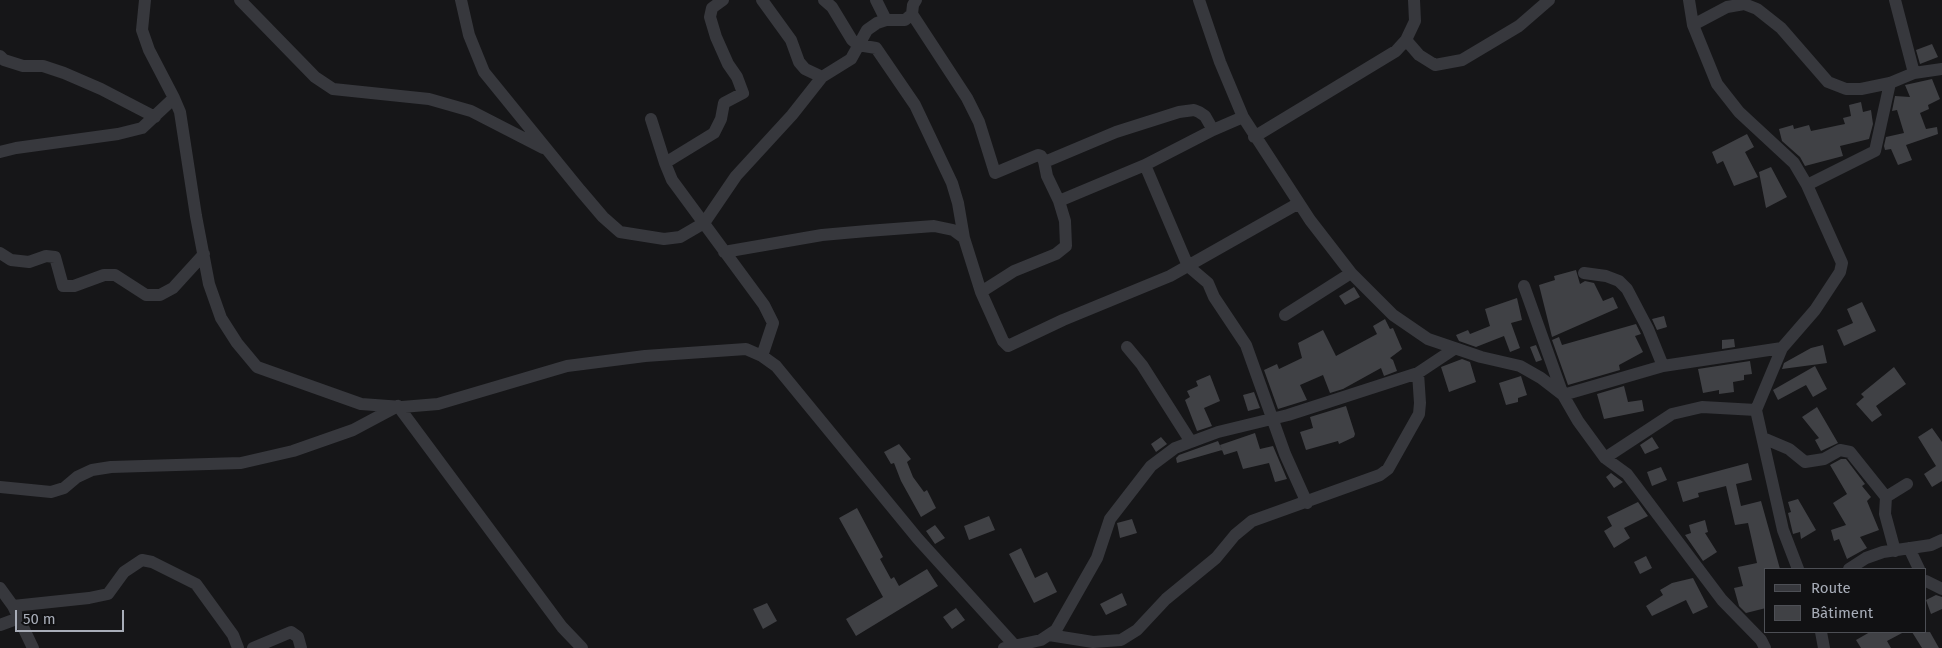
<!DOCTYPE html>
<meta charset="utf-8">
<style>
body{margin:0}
#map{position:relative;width:1942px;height:648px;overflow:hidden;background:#161618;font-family:"Fira Sans",sans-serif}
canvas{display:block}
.legend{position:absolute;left:1764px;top:568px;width:162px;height:65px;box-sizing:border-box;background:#111113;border:1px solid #4d4f55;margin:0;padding:6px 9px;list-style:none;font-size:15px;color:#a8adb8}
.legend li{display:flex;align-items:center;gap:10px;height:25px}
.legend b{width:25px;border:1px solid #4d4f55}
.scale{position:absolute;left:15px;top:610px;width:109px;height:22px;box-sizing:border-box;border:2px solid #a8adb8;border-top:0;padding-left:6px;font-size:15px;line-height:18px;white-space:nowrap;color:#a8adb8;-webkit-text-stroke:4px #111113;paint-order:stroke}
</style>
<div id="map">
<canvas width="1942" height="648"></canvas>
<ul class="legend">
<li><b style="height:6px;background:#37383d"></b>Route</li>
<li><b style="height:14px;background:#404145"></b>Bâtiment</li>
</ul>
<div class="scale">50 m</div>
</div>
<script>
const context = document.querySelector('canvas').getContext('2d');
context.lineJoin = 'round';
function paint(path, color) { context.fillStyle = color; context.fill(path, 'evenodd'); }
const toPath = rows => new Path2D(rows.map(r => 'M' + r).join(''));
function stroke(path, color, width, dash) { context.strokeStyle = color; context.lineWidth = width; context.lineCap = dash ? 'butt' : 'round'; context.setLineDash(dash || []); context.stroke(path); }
const building = toPath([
 [1932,44,1938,57,1920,64,1916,50],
 [1932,79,1940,99,1928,105,1929,109,1920,113,1926,129,1937,127,1938,134,1906,145,1912,160,1898,165,1891,149,1885,150,1884,146,1886,137,1904,133,1897,110,1892,111,1895,96,1910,97,1905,85],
 [1861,102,1863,112,1871,110,1873,124,1869,139,1840,146,1843,156,1805,166,1800,157,1782,141,1779,129,1793,125,1794,129,1809,125,1811,131,1845,124,1843,118,1851,116,1849,105],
 [1747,134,1754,147,1745,152,1758,177,1734,186,1723,161,1717,164,1712,152],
 [1771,167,1787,197,1766,208,1759,172],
 [1576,270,1580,284,1585,281,1594,283,1603,301,1613,297,1618,308,1552,337,1539,285,1555,280,1554,276],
 [1354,287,1360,297,1345,305,1339,296],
 [1517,298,1522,320,1511,323,1520,348,1510,352,1504,336,1476,347,1459,341,1456,335,1468,330,1470,334,1490,326,1485,309],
 [1862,302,1876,331,1844,346,1837,330,1853,323,1847,309],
 [1664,316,1667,327,1657,330,1652,319],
 [1385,319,1390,329,1393,328,1402,349,1390,358,1393,360,1397,371,1384,376,1381,368,1343,389,1330,393,1323,375,1300,385,1307,400,1278,409,1264,370,1277,364,1279,369,1302,358,1298,343,1323,330,1336,356,1377,334,1373,326],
 [1636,324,1641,334,1635,336,1643,352,1619,365,1620,370,1568,385,1552,340,1559,337,1562,345],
 [1734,339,1735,347,1722,349,1722,340],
 [1536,345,1542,360,1536,362,1530,347],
 [1823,345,1827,363,1782,369,1784,363,1811,348],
 [1462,359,1470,362,1476,382,1449,392,1441,367],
 [1750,361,1752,374,1744,375,1744,380,1733,382,1734,392,1719,394,1719,390,1703,393,1698,369],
 [1815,366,1827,389,1813,397,1806,385,1778,400,1773,390],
 [1894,367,1906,384,1876,406,1882,415,1872,422,1856,404,1864,397,1861,394],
 [1210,375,1220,401,1204,408,1212,426,1197,431,1185,400,1190,397,1187,391,1198,386,1196,381],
 [1521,376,1527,395,1518,398,1518,402,1506,405,1499,383],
 [1624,386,1628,402,1642,400,1644,411,1604,419,1597,394],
 [1254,392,1260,408,1248,411,1243,395],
 [1346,406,1355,434,1354,437,1339,444,1338,441,1306,450,1300,432,1313,428,1310,417],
 [1817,407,1838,443,1821,451,1815,440,1819,438,1802,417],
 [1932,428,1942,442,1942,481,1932,487,1924,474,1936,466,1918,437],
 [1255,433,1260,449,1273,446,1287,479,1275,482,1269,463,1243,469,1237,451,1224,455,1220,445],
 [1161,437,1167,444,1156,452,1151,444],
 [1652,437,1659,448,1645,454,1640,445],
 [1218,441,1222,450,1177,463,1176,458,1179,455],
 [899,444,911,459,907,462,913,477,924,492,927,490,936,508,921,517,901,481,894,463,891,464,884,452],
 [1841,459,1846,459,1865,484,1862,486,1871,497,1867,501,1879,530,1860,537,1867,548,1847,559,1839,539,1834,541,1831,530,1846,525,1833,503,1847,494,1830,465],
 [1748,463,1752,480,1736,484,1741,506,1761,501,1780,569,1766,569,1766,608,1746,613,1739,606,1734,588,1743,586,1738,567,1757,563,1748,523,1735,525,1726,486,1698,493,1699,497,1683,502,1677,482],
 [1661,467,1667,480,1652,486,1647,472],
 [1611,473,1623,482,1614,488,1606,477],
 [1798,499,1816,530,1801,539,1800,532,1793,534,1788,513,1791,512,1788,502],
 [1638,502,1648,516,1624,528,1630,538,1614,548,1604,531,1612,526,1607,517],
 [857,508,883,557,880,559,891,579,894,577,899,586,927,569,938,586,856,636,846,619,883,597,839,518],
 [989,516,995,530,969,540,964,526],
 [1132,519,1137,533,1120,538,1117,523],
 [1705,520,1708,532,1705,533,1717,552,1703,561,1685,535,1691,533,1689,525],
 [935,525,945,538,935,544,926,531],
 [1021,548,1035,578,1047,572,1057,592,1034,603,1009,554],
 [1646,556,1652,568,1640,574,1634,562],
 [1693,578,1708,607,1693,614,1686,600,1652,616,1646,606,1663,595,1660,590,1672,583],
 [1122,593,1127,605,1106,615,1100,604],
 [1936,595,1942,597,1942,609,1931,614,1926,600],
 [767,603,777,621,763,629,753,609],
 [956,608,965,620,952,629,943,617],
 [1870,632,1904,632,1887,641,1891,648,1861,648,1856,640],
 [1912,632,1930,632,1939,648,1922,648]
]);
const street = toPath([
 [145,0,142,30,149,50,174,98,180,112,196,216,209,284,221,318,237,343,257,367,361,404,402,407,438,404,567,366,645,356,746,349,762,356,776,366,918,539,1017,648],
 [240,0,315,77,333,89,429,99,471,111,543,148],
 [461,0,469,35,484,72,580,190,603,217,620,232,664,239,680,237,704,223,736,176,792,115,822,77],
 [723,0,712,8,710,17,716,37,728,64,737,77,743,93,724,103,721,119,714,133,665,163,672,180,764,305,773,323,762,356],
 [762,0,791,40,799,62,805,69,822,77,851,59,867,30,877,23,886,20,905,20,912,14,913,5,916,0],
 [824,0,832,7,852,40,858,45,876,48,915,105,952,183,958,203,964,238],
 [876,0,886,20],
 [1199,0,1220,62,1243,117,1310,220,1351,273,1393,315,1428,339,1481,357,1520,366,1541,378,1563,395,1578,421,1605,458,1627,474,1722,600,1761,640,1765,648],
 [1689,0,1693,25,1717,84,1739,112,1794,163,1807,185,1842,263,1840,272,1815,310,1782,348,1756,410,1783,530,1798,569],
 [1895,0,1914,73],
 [912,14,967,98,979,122,995,173,1038,155,1041,156,1044,161,1047,161,1116,132,1179,112,1194,110,1199,112,1205,116,1213,130,1243,117],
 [1693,25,1727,7,1744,4,1757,9,1781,28,1828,82,1846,89,1861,89,1890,83,1914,73,1942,69],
 [1406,40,1419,55,1435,65,1462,60,1519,26,1549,0],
 [0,56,4,60,23,66,43,66,64,73,101,89,155,117],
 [651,119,665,163],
 [1254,137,1396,51,1406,40,1415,21,1414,0],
 [0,152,16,148,118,134,142,128,174,98],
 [1145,165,1188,266,1208,283,1214,297,1246,345,1285,454,1307,503],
 [1807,185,1875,151,1890,83],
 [1059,201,1145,165,1213,130],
 [724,252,822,235,867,231,934,226,953,230,964,238,981,292,1003,341,1008,346,1063,320,1170,276,1299,203],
 [0,253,11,260,29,262,46,256,55,257,63,286,74,286,104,275,115,275,146,295,160,295,173,288,204,254],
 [1584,273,1606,276,1619,281,1627,289,1648,329,1663,366],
 [1524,286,1563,395,1663,366,1782,348],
 [981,292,1014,271,1056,254,1066,246,1065,221,1059,201,1047,176,1044,161],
 [1285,315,1351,273],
 [1127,347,1142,365,1191,442],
 [1763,438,1789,449,1805,462,1824,459,1840,450,1850,452,1886,497],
 [1605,458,1672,414,1702,407,1756,410],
 [0,487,51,492,64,488,77,477,92,470,111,467,241,463,293,451,353,430,398,406,562,627,582,648],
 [1909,548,1919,569],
 [1895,551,1885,514,1886,497,1907,484],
 [1849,569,1866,558,1883,552,1931,545,1942,540],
 [1926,581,1942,589],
 [0,588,13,606,33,648],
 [13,606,89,598,108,594,124,572,142,560,152,562,196,584,233,635,238,648],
 [0,625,19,618],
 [1821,632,1824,648],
 [1049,635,1093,642,1121,640,1137,630,1166,599,1216,558,1235,535,1252,521,1380,475,1388,469,1419,414,1420,403,1418,373],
 [253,648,291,632,298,637,301,648],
 [1004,648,1041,640,1056,630,1097,558,1110,519,1151,466,1175,448,1218,432,1288,415,1418,373,1454,349]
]);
paint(building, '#404145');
stroke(street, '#37383d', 12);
</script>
